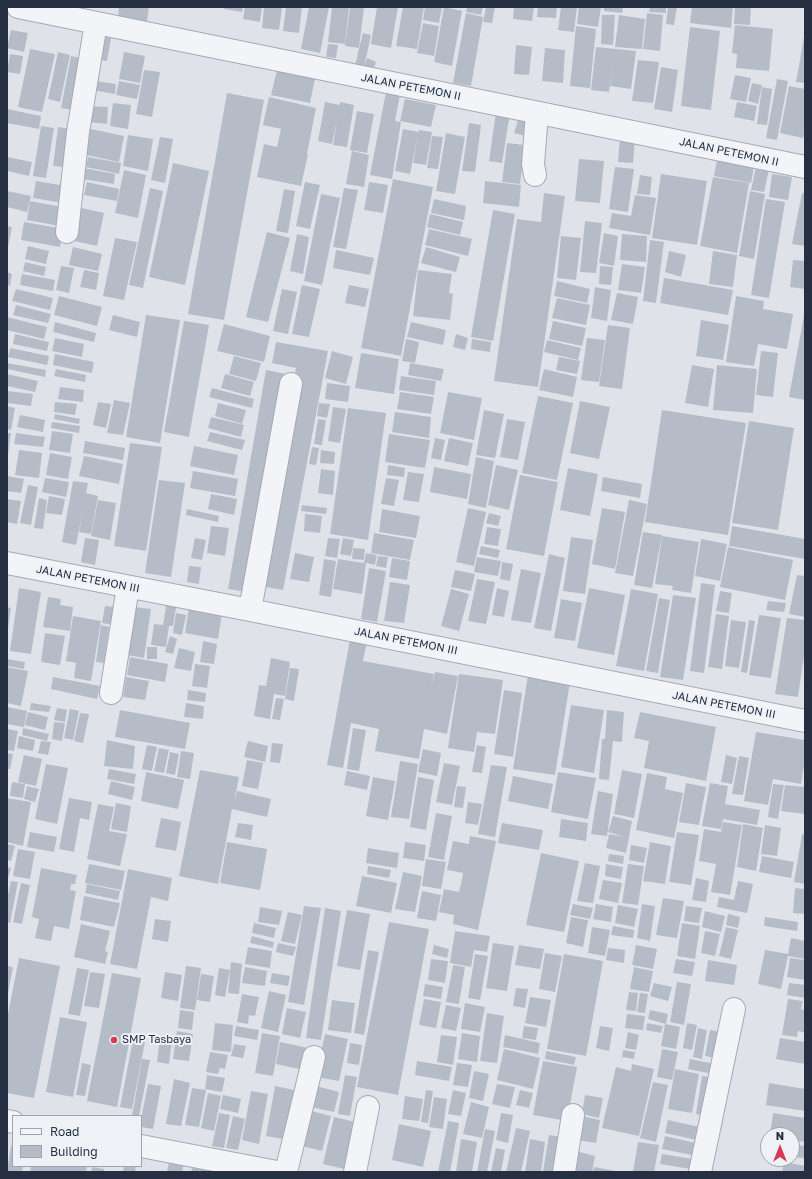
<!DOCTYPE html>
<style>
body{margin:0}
#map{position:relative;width:812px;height:1179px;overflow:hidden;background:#dfe3e9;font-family:"Golos Text",sans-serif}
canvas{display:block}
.frame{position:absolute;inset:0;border:8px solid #263042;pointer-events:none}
.legend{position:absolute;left:12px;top:1115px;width:130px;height:52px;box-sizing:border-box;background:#eef2f7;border:1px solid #9ea4af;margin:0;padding:5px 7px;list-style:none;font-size:12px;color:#263042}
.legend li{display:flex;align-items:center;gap:8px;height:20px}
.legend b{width:20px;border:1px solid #9ea4af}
.north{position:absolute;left:760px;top:1127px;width:40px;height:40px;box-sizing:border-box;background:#eef2f7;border:1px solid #9ea4af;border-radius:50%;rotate:0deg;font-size:11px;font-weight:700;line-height:16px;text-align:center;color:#263042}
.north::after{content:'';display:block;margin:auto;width:14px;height:18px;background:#d83a53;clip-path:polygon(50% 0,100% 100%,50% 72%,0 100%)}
</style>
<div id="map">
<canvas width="812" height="1179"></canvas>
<div class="frame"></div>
<ul class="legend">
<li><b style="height:5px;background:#f2f4f7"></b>Road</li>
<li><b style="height:11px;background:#b6bcc7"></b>Building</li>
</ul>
<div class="north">N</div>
</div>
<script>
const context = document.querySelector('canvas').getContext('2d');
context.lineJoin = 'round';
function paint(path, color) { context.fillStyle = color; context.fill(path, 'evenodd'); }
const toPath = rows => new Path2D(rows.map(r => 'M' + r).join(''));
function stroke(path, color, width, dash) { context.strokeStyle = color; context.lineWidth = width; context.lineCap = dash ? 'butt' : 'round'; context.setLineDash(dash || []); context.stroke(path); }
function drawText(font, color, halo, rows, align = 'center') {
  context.font = font + ' "Golos Text",sans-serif'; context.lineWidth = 4; context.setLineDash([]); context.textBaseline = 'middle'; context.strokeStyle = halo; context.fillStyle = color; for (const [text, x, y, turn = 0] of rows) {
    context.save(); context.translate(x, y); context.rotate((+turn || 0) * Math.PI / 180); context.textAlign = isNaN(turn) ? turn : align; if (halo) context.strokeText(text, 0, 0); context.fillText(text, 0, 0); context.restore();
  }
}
const building = toPath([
 [119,7,149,7,147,21,118,18],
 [224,7,243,7,242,12,224,9],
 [245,7,262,7,260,22,243,19],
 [264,7,282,7,279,30,262,28],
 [286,7,302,7,299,33,283,31],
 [309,7,329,7,320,53,301,49],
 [332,7,349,7,345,44,328,42],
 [350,7,364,7,359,48,345,46],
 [377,7,398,7,391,48,371,44],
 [403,7,424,7,417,49,396,46],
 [425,7,442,7,439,23,423,20],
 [444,7,462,11,452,66,434,62],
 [467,7,483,7,481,15,466,12],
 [486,7,495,7,492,23,483,22],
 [514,7,534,7,532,21,513,19],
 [538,7,557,7,556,18,537,17],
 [561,7,577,7,574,32,558,30],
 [579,7,601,7,598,27,577,24],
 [604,7,623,7,622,13,604,11],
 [650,7,666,7,666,13,649,12],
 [668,7,677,7,674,25,666,24],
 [692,7,733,7,731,28,690,23],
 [735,7,751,7,750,25,734,24],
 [466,13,483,17,471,86,453,83],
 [647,13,663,15,660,51,643,49],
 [602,15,615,15,613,45,601,44],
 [619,15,645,19,642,49,615,47],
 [423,23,439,26,434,56,417,53],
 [735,25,773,29,769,71,736,68,737,54,732,53],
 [576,26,596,29,590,88,570,86],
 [690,27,720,31,711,110,681,106],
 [11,30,28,33,24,52,7,48],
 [363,33,371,35,364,67,355,65],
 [99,36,111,38,107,61,95,59],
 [804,37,805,37,805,83,796,82],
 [328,44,338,45,336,58,326,57],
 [516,45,532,47,529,75,514,74],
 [596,47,636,51,631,89,610,86,614,53,609,92,591,90],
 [545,48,565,50,563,83,542,81],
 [30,49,55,54,42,112,18,107],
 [58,52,70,55,60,102,48,99],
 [124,52,145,56,140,83,119,79],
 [10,54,23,56,20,74,7,72],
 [71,56,89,60,78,111,61,108],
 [367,58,376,62,373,71,364,67],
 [638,60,659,62,653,103,632,101],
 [661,67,678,70,672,112,654,109],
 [144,70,160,72,152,117,136,114],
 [277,70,315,78,310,103,271,95],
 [735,75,751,78,746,102,730,99],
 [777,79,788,81,777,140,766,138],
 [89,80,116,84,115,94,87,89],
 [119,81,140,85,137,99,116,95],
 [752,83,762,85,758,104,748,101],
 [789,86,805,89,805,128,803,138,780,133],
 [762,87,772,89,767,125,757,124],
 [386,92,400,95,395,121,401,122,392,179,370,175],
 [227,93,264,100,224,320,188,314],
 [269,97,316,108,307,154,308,154,301,186,257,177,264,144,277,147,281,129,263,125],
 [405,99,436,105,431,127,400,121],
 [325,102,340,105,340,102,354,105,347,147,333,145,337,120,332,144,318,141],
 [737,102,757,106,754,121,734,117],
 [113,103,131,105,128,129,110,126],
 [90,106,108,107,107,124,88,122],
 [7,109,41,116,39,129,7,123],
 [357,111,374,114,367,153,350,150],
 [496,112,510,113,502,163,489,161],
 [520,115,531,118,525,136,514,133],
 [469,123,481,125,475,172,462,171],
 [41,126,54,128,46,178,33,176],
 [58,127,77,130,72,168,53,166],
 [86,128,124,136,119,162,81,154],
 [403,129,419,132,419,130,432,132,426,165,413,163,418,134,410,174,395,171],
 [446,133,465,137,455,194,436,191],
 [128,135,153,139,148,171,123,166],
 [432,136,443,137,438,169,427,168],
 [160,137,173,139,165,183,151,180],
 [620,137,635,139,633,163,618,162],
 [507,143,525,145,520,184,502,182],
 [352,151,369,155,364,187,346,184],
 [718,155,755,161,751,183,714,176],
 [7,157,32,162,29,176,7,171],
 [88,157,121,163,119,174,86,167],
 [579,159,604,161,600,203,575,201],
 [173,163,209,171,185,285,149,277],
 [78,167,115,174,114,184,76,178],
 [615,167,634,169,628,212,609,209],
 [756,167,769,170,764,192,751,190],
 [124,170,146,175,138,218,115,213],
 [661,174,707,181,697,245,652,238],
 [772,174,792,177,788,200,769,197],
 [640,175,652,177,650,195,637,194],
 [713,177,749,183,737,253,700,246],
 [393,179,433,187,401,356,361,348],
 [36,181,72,187,69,204,33,198],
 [485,181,521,185,519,207,483,203],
 [87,182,119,189,117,201,84,195],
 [305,182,320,185,310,229,296,226],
 [369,182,388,185,383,213,364,210],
 [150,188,163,191,143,288,129,285],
 [344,188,358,190,346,249,333,247],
 [284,189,295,191,288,233,276,231],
 [7,191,31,196,27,212,7,207],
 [750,191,765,194,754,259,739,256],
 [544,193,565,196,538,387,494,381,517,219,541,222],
 [802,193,805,194,805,246,792,244],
 [321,194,340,198,322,285,304,281],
 [635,195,656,198,650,235,609,228,612,213,631,216],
 [434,199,466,206,464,220,431,213],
 [766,199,785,202,769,298,751,295],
 [30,201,68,208,65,227,27,220],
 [77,207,104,213,97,246,70,240],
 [493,210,515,214,493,341,471,337],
 [430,214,463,222,460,235,427,227],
 [585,221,602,223,596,273,580,272],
 [24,222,64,229,60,247,21,240],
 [7,226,12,227,8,247,7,247],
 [429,229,472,239,468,256,425,245],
 [267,232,290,238,268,322,246,317],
 [604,233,618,236,614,266,599,263],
 [297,234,309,237,303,274,290,271],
 [622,234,647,236,646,262,620,260],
 [561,236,581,238,576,280,557,278],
 [115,238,137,242,124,300,103,296],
 [650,240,664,242,656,303,643,301],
 [28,246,49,251,46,264,25,259],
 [73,247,102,254,98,271,69,265],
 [426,247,460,257,456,272,421,263],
 [336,250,374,258,370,275,333,268],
 [669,251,686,255,681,277,665,272],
 [713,251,737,255,733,287,709,284],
 [793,260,805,261,805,289,790,287],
 [25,262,46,267,44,276,23,271],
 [622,264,645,267,641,293,618,290],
 [61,266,74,268,69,293,56,290],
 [600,266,613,267,611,285,599,284],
 [84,270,99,273,96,290,80,287],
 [418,270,452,274,449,293,453,294,450,320,413,316],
 [7,272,12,274,10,286,7,285],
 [22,274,55,280,53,291,20,285],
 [664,278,733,290,728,315,660,303],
 [557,281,590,289,587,303,554,296],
 [302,285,320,289,309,337,292,334],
 [349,285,369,289,365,307,345,303],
 [595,287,611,290,607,321,591,318],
 [16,289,53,298,50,310,12,301],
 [282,289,297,292,288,334,273,331],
 [617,293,638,297,633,324,611,320],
 [59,296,102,307,97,326,54,315],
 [736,296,764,301,763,309,793,314,787,349,758,344,754,366,726,362],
 [557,298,590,305,586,325,552,318],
 [16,305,51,314,48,323,13,315],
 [113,315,140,322,137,337,109,330],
 [146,315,180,320,160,443,126,437],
 [804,315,805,315,805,400,789,397],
 [7,317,47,327,44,339,7,330],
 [701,320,729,325,723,360,696,356],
 [184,321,209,325,189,437,164,432],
 [553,321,586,328,582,346,549,339],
 [55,322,96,333,94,342,53,332],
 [411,322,446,330,443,345,407,337],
 [224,324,270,336,264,362,217,351],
 [608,325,630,328,622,389,599,386],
 [15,334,49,342,47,351,13,344],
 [456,334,468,338,465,350,453,347],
 [55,338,84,344,82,357,52,351],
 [587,338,605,340,599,382,581,380],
 [406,339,419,342,415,363,402,361],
 [472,339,491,342,490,352,471,349],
 [547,340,581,348,578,360,544,352],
 [276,342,328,351,283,590,255,585,296,368,272,363],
 [10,348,49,356,47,365,8,357],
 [332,351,353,357,346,384,325,378],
 [761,351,778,353,773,397,756,395],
 [361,353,399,359,394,394,355,388],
 [55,354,94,362,92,373,53,365],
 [234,356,261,363,256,381,229,374],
 [559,357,580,361,577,374,556,370],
 [7,363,46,370,45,377,7,369],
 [410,363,444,369,441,381,408,375],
 [692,365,714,369,708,407,685,403],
 [717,365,757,369,753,413,713,410],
 [56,369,86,375,85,382,54,376],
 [544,369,577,377,573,397,539,390],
 [266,370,291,375,253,593,228,589],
 [7,374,38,381,35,392,7,386],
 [225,374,254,382,250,396,221,388],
 [401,376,436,381,434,395,399,390],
 [327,383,350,386,348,402,325,399],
 [60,387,84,390,83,402,58,399],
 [212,388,254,399,252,408,209,397],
 [7,391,33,394,31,406,7,403],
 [400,392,434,397,431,414,397,409],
 [448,392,482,398,474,440,440,433],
 [538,396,573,403,557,480,522,473],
 [114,400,130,403,123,435,107,433],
 [580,401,610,407,599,459,570,453],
 [55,402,77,404,75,415,54,412],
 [98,402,111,404,106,428,93,425],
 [218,403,246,410,242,424,215,416],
 [319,403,330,404,327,418,317,416],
 [7,406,15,408,11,430,7,429],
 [333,407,346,409,340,443,328,441],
 [348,408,386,413,368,540,330,534],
 [484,410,504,414,495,458,476,455],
 [662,410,746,423,728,535,645,522],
 [395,412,431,417,429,438,392,432],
 [55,414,80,419,79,424,54,419],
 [20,415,45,420,43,432,17,427],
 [211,417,244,425,241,437,208,428],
 [318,419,326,420,322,445,314,444],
 [507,419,525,422,518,460,500,457],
 [749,421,794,428,778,530,732,523],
 [52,422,80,426,79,433,51,428],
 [52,431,73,434,70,453,49,450],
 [210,432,245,440,242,450,207,441],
 [7,433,11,433,8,455,7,455],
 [16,433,45,437,43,447,14,444],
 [389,434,430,440,425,468,385,462],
 [435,438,445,440,441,460,431,458],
 [449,438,473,443,468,466,444,461],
 [85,441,125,448,123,460,83,453],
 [130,443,162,447,146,551,114,546],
 [194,446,238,455,234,475,190,466],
 [312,447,319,448,316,465,309,464],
 [19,450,42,453,39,478,15,475],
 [321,450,335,452,334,464,320,463],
 [50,453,72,457,68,479,46,475],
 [84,456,123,464,119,484,79,476],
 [476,457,494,461,486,508,468,504],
 [388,465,405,468,404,477,387,475],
 [496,465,518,470,509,510,488,505],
 [434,467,471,474,467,499,430,492],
 [568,468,598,474,590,516,560,510],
 [321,469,335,471,333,495,318,493],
 [193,471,238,479,235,496,190,488],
 [408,472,424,474,419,502,403,500],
 [520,475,558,482,544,556,506,549],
 [7,476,24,479,21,493,7,491],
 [603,477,642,484,640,498,601,491],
 [45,478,69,482,66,497,42,492],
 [386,478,399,480,394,506,381,504],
 [159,480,185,483,171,577,145,573],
 [73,481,88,483,86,493,98,496,91,534,79,532,84,504,76,545,62,542],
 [28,485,38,487,31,525,20,523],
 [211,494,237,499,234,515,208,509],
 [49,496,65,499,62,515,46,513],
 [39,498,47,500,43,529,34,528],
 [7,499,21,501,17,524,7,522],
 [98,500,116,503,110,540,91,536],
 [629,500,647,504,633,576,615,573],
 [302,505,327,508,326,514,301,511],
 [468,508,486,512,474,566,456,562],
 [602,508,625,512,615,569,592,564],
 [187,509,219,516,218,522,186,515],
 [382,509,420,516,416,538,379,532],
 [489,513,501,516,498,526,486,523],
 [305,514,322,516,320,533,304,531],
 [211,526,229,528,225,556,207,553],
 [732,526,805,539,805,559,729,546],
 [487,527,501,529,498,546,484,544],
 [643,532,662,535,652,588,634,585],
 [374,533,414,540,410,560,371,553],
 [662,536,699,542,691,593,672,590,673,586,655,584],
 [571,537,593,540,585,594,563,591],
 [85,538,99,540,95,565,81,562],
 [195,538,206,540,202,560,191,558],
 [328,538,340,539,337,558,325,556],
 [343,538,354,540,351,556,340,554],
 [701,539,727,544,720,581,695,576],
 [481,546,500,550,498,558,479,554],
 [728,547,793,560,785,600,720,587],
 [353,548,365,549,364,560,352,559],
 [295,553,314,557,309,582,290,579],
 [366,553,377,555,375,565,366,563,362,594,333,589,338,559,364,563],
 [549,554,565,558,551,631,534,628],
 [378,556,388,557,386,568,376,566],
 [477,557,501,561,498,576,474,572],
 [392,558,410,561,407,580,389,577],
 [324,559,336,561,331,597,319,595],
 [502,562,513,564,510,581,500,579],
 [189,566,201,567,199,584,187,582],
 [369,568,386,571,377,622,361,619],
 [521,569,541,573,531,623,511,620],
 [455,570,475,574,471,591,451,587],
 [797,575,805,576,805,617,789,614],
 [477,579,495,582,486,624,468,621],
 [390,582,410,585,404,623,384,621],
 [701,583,715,585,704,673,690,671],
 [19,588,41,592,31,654,10,651],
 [497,588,509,591,504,617,492,615],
 [589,588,625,595,614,655,577,648],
 [451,589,469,594,459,631,441,626],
 [631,589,658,594,644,671,616,666],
 [720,591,732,593,729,613,716,611],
 [673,595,696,598,683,680,660,677],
 [48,597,61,599,60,605,73,607,70,631,43,627],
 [659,598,670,600,658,673,646,671],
 [561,599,582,603,575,641,554,638],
 [167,600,177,602,173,626,169,626,166,647,151,645,154,624,163,625],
 [768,601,786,603,784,612,766,610],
 [105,606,117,607,114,625,102,623],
 [7,607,11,608,8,628,7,628],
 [135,607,151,609,144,658,127,655],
 [189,607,222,613,218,639,185,633],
 [176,613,186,615,182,635,173,633],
 [716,614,729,616,722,669,708,667],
 [759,615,781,618,771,678,749,675],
 [73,616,101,621,91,681,74,678,76,663,66,661],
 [787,618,805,620,805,649,798,697,775,694],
 [731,620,746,622,739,668,725,666],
 [749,620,755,621,747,673,741,672],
 [101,625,109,627,104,663,96,662],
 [45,633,65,636,60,665,41,662],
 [170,636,177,639,173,654,165,652],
 [350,639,367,641,363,661,434,674,431,688,435,672,458,676,447,734,424,729,419,759,375,751,379,729,351,723,343,768,327,765],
 [203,641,217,644,214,664,200,662],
 [147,647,157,647,157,659,147,659],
 [179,648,195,652,191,671,174,668],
 [130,657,168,664,165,682,127,675],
 [271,658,290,662,285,696,274,694,270,719,254,716,259,685,266,686],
 [7,659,25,662,24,669,7,666],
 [195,664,210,666,207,688,192,686],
 [7,667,28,671,21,706,7,703],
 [290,668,299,669,294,701,285,699],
 [459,674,503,680,495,734,477,732,474,752,448,748],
 [528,675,570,682,555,775,513,769],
 [53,677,100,686,97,699,51,689],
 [126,677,149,681,145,700,123,697],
 [188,690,206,693,205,702,187,700],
 [504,690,522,693,513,757,494,754],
 [276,698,284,699,280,720,272,719],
 [31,703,51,706,49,712,30,710],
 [186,703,204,706,203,719,184,717],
 [571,705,604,710,594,773,561,767],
 [7,707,27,711,24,727,7,724],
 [57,708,67,710,65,722,54,720],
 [70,709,79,711,73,740,64,738],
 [120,710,190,723,185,749,115,737],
 [607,710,624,712,622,742,613,741,609,780,599,779,602,739,605,739],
 [28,712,48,717,45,730,25,725],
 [640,712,716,727,706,781,644,768,649,741,634,738],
 [80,713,89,714,83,743,74,741],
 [54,722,65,723,62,741,52,739],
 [23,728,49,734,47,741,22,735],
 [353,728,366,730,359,771,347,769],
 [7,729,18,731,14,751,7,750],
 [756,732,805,740,805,759,801,784,773,779,768,805,744,801],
 [19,736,35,740,33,751,17,748],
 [107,740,135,746,133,769,104,766],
 [41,741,51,742,48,755,38,753],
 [248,741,268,746,265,762,244,757],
 [272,743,283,744,280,763,270,762],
 [147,745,157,747,152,771,142,769],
 [477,745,486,747,482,773,472,772],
 [159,748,169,750,164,773,154,771],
 [423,749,441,753,437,776,418,772],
 [181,751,194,753,190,779,177,777],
 [170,752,179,754,175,775,166,773],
 [7,753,13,754,10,769,7,769],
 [24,755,42,759,36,786,18,782],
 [726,755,737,758,732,784,721,782],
 [739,756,749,758,743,795,732,794],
 [247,760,263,763,258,789,242,786],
 [400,761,418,764,409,819,391,817],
 [444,763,460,766,452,805,436,802],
 [46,764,68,768,57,824,35,819],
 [491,765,507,767,495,837,478,834],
 [109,769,136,774,134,784,107,779],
 [200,770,239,777,234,802,237,791,271,799,267,817,232,809,218,884,179,876],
 [622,770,642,774,634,818,614,814],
 [347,771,370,776,367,790,344,785],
 [146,772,184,780,178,809,141,801],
 [558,772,596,778,588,819,551,812],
 [647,773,667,777,665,789,683,793,674,838,636,830],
 [513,776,553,784,548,809,508,801],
 [373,777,395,781,388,820,366,816],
 [418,777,434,780,426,830,410,827],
 [111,781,135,787,132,800,108,794],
 [12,782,25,784,23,798,10,796],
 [686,783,706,787,699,825,679,822],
 [710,783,728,786,725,804,760,810,757,825,723,819,721,829,702,826],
 [773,784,784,785,778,819,768,817],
 [785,785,805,787,805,814,781,811],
 [27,786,39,789,35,802,24,799],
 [457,786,466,787,463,808,454,807],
 [598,791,613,794,607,836,591,834],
 [7,798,31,802,23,846,7,842],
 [69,798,92,802,89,820,80,818,74,852,59,849],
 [468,802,482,804,478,825,465,823],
 [116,803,131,806,127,832,111,829],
 [98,804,114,807,109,831,127,834,120,866,87,859],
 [436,813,452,816,444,860,428,857],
 [613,816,632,821,626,853,606,848,609,834,625,837,608,832],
 [161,818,181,822,176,851,155,847],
 [561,819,588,823,586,841,559,837],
 [723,822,742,825,730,895,711,892,716,864,699,861,704,829,721,832],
 [238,823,253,825,251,840,235,837],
 [502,823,543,830,539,850,498,843],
 [743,824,763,828,756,871,737,867],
 [765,825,781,828,777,856,761,854],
 [30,832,57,837,54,852,27,847],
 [677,832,699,835,691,885,669,882],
 [802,834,805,835,805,884,794,882],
 [470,836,496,841,478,930,453,924,454,915,439,912,444,889,459,892,462,879,463,873,447,870,453,841,469,844],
 [227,842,267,849,260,890,220,883],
 [405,842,426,845,424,861,403,858],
 [650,842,671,846,665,884,643,881],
 [7,844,15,846,11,861,7,860],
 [631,845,647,848,644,863,629,860],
 [368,848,399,853,397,868,366,863],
 [18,849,35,852,30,879,13,876],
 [541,853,579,861,564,932,526,925],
 [609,854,624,856,623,864,608,861],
 [762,856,794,862,791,878,759,872],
 [426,859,446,862,441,889,422,886],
 [585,863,600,866,593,903,577,901],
 [89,864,125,871,121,890,85,883],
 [606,864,623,867,621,879,605,876],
 [628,864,644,866,638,905,622,903],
 [368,866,391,870,389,878,367,874],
 [7,867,11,868,7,882],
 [41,868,77,875,75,884,71,884,70,890,76,891,69,929,54,926,51,941,35,938,39,919,32,917],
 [128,869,172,878,168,901,151,897,137,969,110,964],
 [403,872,422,876,415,912,395,909],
 [362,876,397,883,391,913,356,906],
 [696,878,709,881,706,902,692,900],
 [603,880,622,883,618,903,599,899],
 [11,881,18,882,10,923,7,922,7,899],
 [738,881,753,884,747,913,717,907,719,897,734,900],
 [21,883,30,885,22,924,13,922],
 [87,884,120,891,118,900,85,893],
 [795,888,805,889,805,914,793,913],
 [422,891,441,895,436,921,417,918],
 [84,896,120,903,114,927,80,920],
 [663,898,684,901,677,938,656,935],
 [573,904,593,908,590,919,570,915],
 [596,904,613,907,611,922,593,919],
 [642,904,655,906,650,941,637,938],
 [618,905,638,909,634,927,615,923],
 [304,906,321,908,304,1005,288,1002],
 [686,906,702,908,699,923,684,921],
 [260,907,282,911,279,925,258,922],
 [325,908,341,911,321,1040,306,1038],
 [347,910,370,914,360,970,337,966],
 [705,911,725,916,721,932,702,927],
 [288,912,302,915,295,944,281,941],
 [728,914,740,917,738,928,726,925],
 [571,917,588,920,583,947,566,943],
 [765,917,798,922,797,931,764,926],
 [155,919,171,921,168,942,152,939],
 [389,922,429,929,398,1095,357,1087],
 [254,923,276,928,274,938,252,933],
 [682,923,700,926,695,959,677,956],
 [81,924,110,931,105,951,108,952,105,964,74,957],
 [613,926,634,930,633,938,611,935],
 [592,927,610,930,605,956,588,953],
 [726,927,738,930,731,959,719,956],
 [455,931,490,936,487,952,474,950,471,967,450,963],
 [705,931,720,934,715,956,701,953],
 [252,936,274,942,273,948,250,943],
 [791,938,805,941,805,959,788,956,781,989,758,984,765,950,788,954],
 [278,943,296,947,293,956,276,952],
 [493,943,514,946,507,991,486,988],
 [434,945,449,949,447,958,432,954],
 [519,945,544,949,540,969,515,965],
 [636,945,657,949,653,969,632,965],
 [248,947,272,951,270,968,245,964],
 [608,948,625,950,624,963,606,960],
 [368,950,379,952,364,1035,354,1033],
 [545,953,562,956,555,992,539,989],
 [475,954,488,956,480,1000,468,998],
 [564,954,603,961,586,1056,547,1049],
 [19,958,60,966,34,1098,7,1093,7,1019],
 [790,958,805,960,805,980,787,977],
 [431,959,448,961,445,983,428,980],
 [676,959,695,962,692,976,673,973],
 [708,960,737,965,734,985,705,981],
 [231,962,242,964,239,994,228,993],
 [453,965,465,967,459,1004,446,1002],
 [7,966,13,967,8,993,7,993],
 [186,966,201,968,195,1010,180,1008],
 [245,967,267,971,265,986,242,983],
 [634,967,653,971,649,992,630,989],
 [77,968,89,970,80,1016,68,1014],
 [219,968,230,970,225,997,215,995],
 [90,972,105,974,99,1008,84,1006],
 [165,972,182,975,178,1001,161,998],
 [112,973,141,978,117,1107,87,1101],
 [272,973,290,976,288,986,270,983],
 [201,974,214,976,210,1002,197,1000],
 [677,982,691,984,684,1025,670,1022],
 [654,983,672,987,668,1001,650,996],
 [789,983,805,985,805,998,787,995],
 [425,984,443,987,441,999,423,996],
 [516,988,528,989,525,1008,513,1006],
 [269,991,286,995,278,1032,261,1028],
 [629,992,638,993,636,1011,626,1010],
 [640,993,648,994,645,1013,637,1012],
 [242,994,259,997,255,1016,249,1015,248,1024,237,1022],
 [530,997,551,1000,546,1027,525,1023],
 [424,999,441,1002,436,1028,419,1025],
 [788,999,803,1001,801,1009,805,1010,805,1033,798,1031,797,1037,782,1035],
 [332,1000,355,1003,351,1033,328,1030],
 [465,1003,485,1007,480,1032,461,1029],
 [446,1005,461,1008,456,1031,441,1028],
 [287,1008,306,1012,300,1038,282,1034],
 [180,1010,194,1012,192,1030,178,1028],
 [650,1010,668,1014,666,1024,648,1019],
 [487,1013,504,1016,497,1063,480,1061],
 [627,1014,645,1016,643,1030,625,1028],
 [60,1017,87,1022,73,1097,46,1092],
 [215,1023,233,1025,231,1052,212,1050],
 [647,1023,663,1026,661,1033,646,1030],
 [687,1023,697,1025,692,1050,683,1048],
 [665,1024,680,1027,676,1049,661,1046],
 [236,1026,259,1030,257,1040,234,1036],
 [524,1026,538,1028,536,1040,522,1038],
 [600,1026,613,1028,609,1051,596,1048],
 [698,1028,707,1030,702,1059,693,1057],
 [710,1030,720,1032,716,1058,705,1056],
 [177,1031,193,1034,189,1061,173,1059],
 [628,1032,639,1035,636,1050,625,1048],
 [262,1033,280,1036,273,1076,255,1073],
 [462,1033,480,1036,477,1062,458,1059],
 [325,1034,348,1039,339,1081,316,1077],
 [441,1035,457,1037,453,1065,437,1062],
 [505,1035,540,1043,538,1054,503,1047],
 [160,1038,172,1040,169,1064,157,1062],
 [780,1038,805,1042,805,1064,776,1059],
 [133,1039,145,1042,132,1109,120,1107],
 [280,1042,313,1049,308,1071,276,1064],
 [350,1043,362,1045,359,1065,347,1063],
 [234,1044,246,1046,243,1058,231,1056],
 [504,1049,540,1058,533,1089,497,1080],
 [662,1049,678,1052,672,1080,657,1077],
 [623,1050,635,1052,634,1059,622,1057],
 [546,1051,576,1057,574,1065,545,1059],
 [210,1052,228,1055,225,1069,220,1068,218,1074,206,1072],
 [142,1059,150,1060,139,1116,132,1116],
 [690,1059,720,1065,718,1075,688,1069],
 [417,1061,452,1067,449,1081,415,1075],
 [543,1061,577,1067,567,1121,533,1115],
 [82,1063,91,1065,85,1096,76,1095],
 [457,1063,472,1065,468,1087,453,1085],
 [632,1064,654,1069,639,1136,602,1128,616,1067,631,1071],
 [675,1069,699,1074,692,1113,668,1109],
 [474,1071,489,1074,483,1101,469,1098],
 [207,1075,225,1078,222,1092,205,1089],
 [345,1075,357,1077,350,1116,338,1114],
 [702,1076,717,1078,710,1117,696,1114],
 [174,1079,190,1083,181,1126,166,1124],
 [653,1082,668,1085,656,1142,640,1138],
 [769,1083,805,1089,805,1111,766,1105],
 [148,1084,161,1086,153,1129,141,1127,141,1119],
 [497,1084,515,1087,510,1108,492,1104],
 [275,1086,299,1091,289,1140,266,1136],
 [316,1086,339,1092,334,1112,311,1107],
 [192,1088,206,1090,199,1127,185,1125],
 [426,1090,433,1091,428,1123,421,1122],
 [453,1090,466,1093,461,1116,448,1114],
 [520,1090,533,1093,529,1108,516,1105],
 [251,1091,268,1094,259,1144,242,1140],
 [208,1093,221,1096,214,1131,201,1128],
 [223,1095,241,1099,238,1113,220,1109],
 [585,1095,603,1098,599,1118,582,1114],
 [405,1096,423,1099,419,1121,402,1119],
 [434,1097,447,1099,443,1129,429,1127],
 [471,1102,489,1107,482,1138,463,1134],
 [311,1111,331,1116,322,1151,302,1146],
 [219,1113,230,1115,224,1148,212,1146],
 [501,1113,513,1115,508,1143,496,1140],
 [773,1113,805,1118,805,1142,792,1140,792,1135,770,1135],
 [233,1116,245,1119,238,1150,226,1148],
 [582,1116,600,1120,596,1143,577,1140],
 [334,1117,355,1122,344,1169,323,1164],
 [668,1120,704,1128,701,1141,665,1133],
 [448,1121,459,1123,450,1172,438,1172],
 [399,1124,431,1131,423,1167,392,1160],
 [516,1128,530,1131,521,1172,506,1172],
 [485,1129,495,1131,487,1172,477,1172],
 [549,1135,563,1137,557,1172,543,1172],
 [665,1136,704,1145,702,1157,662,1149],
 [461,1139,477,1142,472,1172,456,1172],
 [530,1139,545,1142,541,1172,525,1172],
 [638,1142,659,1145,654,1172,633,1172],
 [792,1144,805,1146,805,1158,792,1157],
 [11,1146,13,1147,13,1166,23,1166,22,1172,7,1172],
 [496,1148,505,1150,501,1172,491,1172],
 [576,1151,595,1156,592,1172,571,1172],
 [662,1154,699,1160,697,1170,660,1164],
 [169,1161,184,1163,182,1172,167,1172],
 [784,1162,805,1166,805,1172,782,1172],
 [31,1166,87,1166,86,1172,30,1172],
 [124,1166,136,1166,135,1172,123,1172],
 [92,1167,104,1169,104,1172,91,1172],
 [594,1167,616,1171,616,1172,593,1172],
 [192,1168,206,1170,206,1172,191,1172]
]);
const minor = toPath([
 [18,7,805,167],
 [535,175,533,164,537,113],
 [67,232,78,132,96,23],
 [7,563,250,610,805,721],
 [250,610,291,384],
 [111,693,128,587],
 [7,1121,13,1122],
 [141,1146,277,1172],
 [286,1172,314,1057],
 [355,1172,368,1107],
 [564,1172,573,1115],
 [700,1172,734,1009]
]);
const markers = [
 [114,1040,4,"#d83a53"]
];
const streetNames = [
 ["JALAN PETEMON II",411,87,11],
 ["JALAN PETEMON II",729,152,12],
 ["JALAN PETEMON III",88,579,11],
 ["JALAN PETEMON III",406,641,11],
 ["JALAN PETEMON III",724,705,11]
];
const poiNames = [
 ["SMP Tasbaya",122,1040]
];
paint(building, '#b6bcc7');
stroke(minor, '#a4aab4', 24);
stroke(minor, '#f2f4f7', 22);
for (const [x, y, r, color] of markers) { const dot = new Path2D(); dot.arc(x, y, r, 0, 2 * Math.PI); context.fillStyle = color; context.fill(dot); stroke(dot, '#eef2f7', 1.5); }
drawText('11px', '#263042', '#eef2f7', streetNames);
drawText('11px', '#263042', '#eef2f7', poiNames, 'left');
</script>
